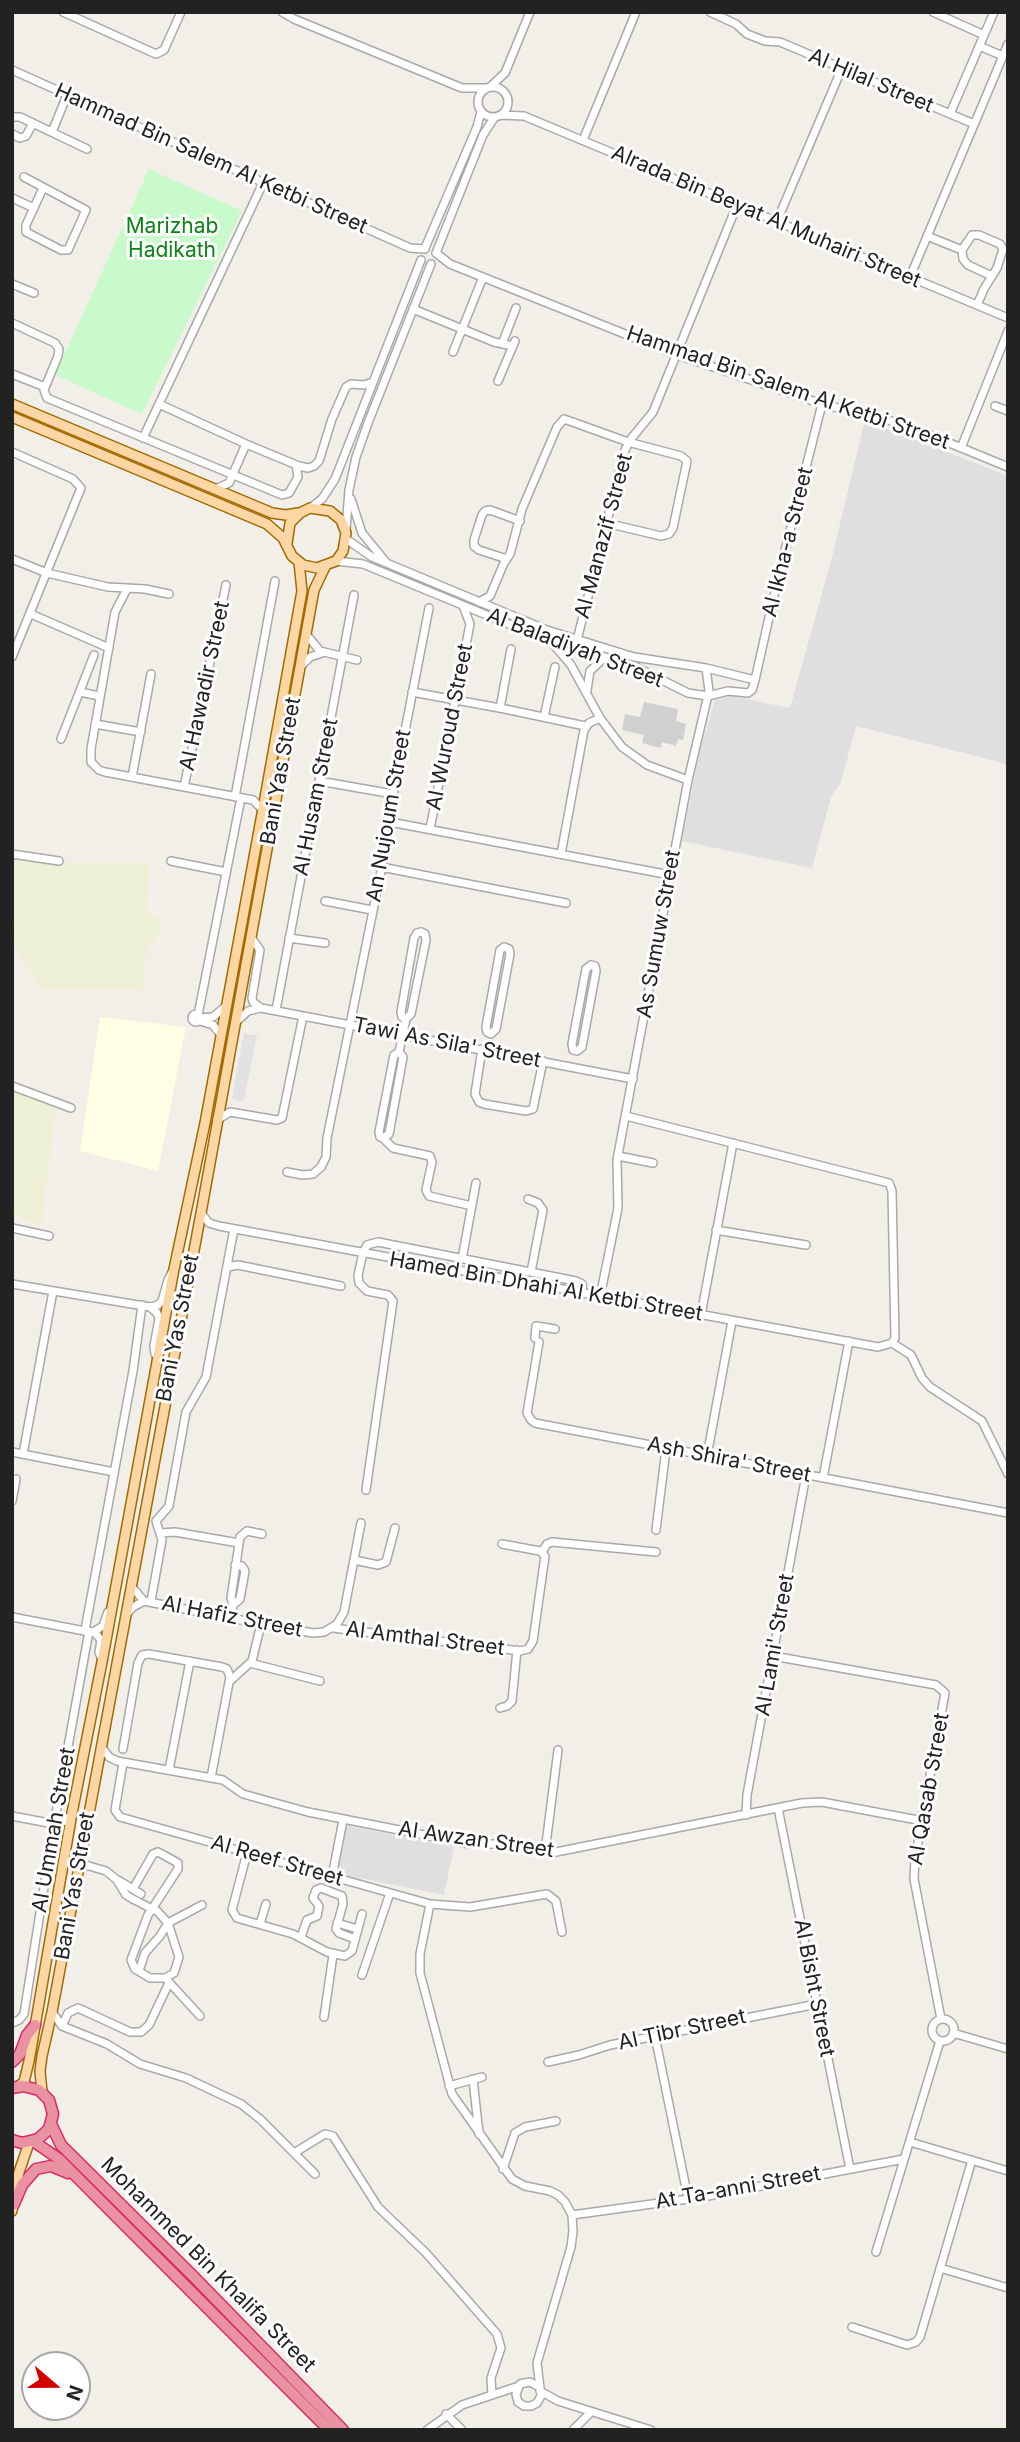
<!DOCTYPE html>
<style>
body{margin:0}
#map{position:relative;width:1020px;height:2442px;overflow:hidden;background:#f2efe9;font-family:Inter,sans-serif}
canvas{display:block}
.frame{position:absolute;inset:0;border:14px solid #222;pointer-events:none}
.north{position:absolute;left:21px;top:2351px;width:70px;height:70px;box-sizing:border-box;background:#fff;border:2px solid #a7a7a7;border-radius:50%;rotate:110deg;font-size:19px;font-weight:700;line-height:28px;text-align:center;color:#222}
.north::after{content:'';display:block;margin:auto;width:24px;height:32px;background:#d40000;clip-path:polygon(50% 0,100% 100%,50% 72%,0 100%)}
</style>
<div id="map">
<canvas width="1020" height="2442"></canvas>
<div class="frame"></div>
<div class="north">N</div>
</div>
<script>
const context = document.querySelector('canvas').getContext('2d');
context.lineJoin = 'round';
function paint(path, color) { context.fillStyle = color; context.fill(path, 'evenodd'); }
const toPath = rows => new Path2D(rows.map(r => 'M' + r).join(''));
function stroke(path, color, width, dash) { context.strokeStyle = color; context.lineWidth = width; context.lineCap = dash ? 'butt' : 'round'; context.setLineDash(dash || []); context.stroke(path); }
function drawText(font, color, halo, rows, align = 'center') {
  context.font = font + ' Inter,sans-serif'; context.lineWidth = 6; context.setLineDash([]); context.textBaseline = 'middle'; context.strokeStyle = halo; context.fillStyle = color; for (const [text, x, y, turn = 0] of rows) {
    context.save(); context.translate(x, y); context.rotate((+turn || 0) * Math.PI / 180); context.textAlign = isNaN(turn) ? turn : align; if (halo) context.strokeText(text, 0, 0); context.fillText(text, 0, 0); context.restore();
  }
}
const residential = toPath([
 [864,424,891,430,1008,476,1008,766,996,761,856,726,841,782,831,797,812,868,682,841,699,754,716,697,724,694,732,696,790,708,831,561],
 [345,1825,454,1847,444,1895,335,1873]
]);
const education = toPath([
 [100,1017,186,1027,158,1171,80,1151]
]);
const religious = toPath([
 [644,702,678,709,676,721,686,724,683,740,678,739,676,746,662,742,661,748,642,743,644,735,622,730,625,714,640,717]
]);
const farmland = toPath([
 [12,855,75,863,149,863,146,913,160,919,161,932,146,950,143,990,43,990,19,956,12,938,12,932,17,930,12,920],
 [12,1088,56,1106,41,1227,12,1214]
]);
const park = toPath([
 [149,169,242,211,142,414,55,375]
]);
const parking = toPath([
 [244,1032,249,1035,257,1035,244,1100,240,1102,232,1098]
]);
const minor = toPath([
 [63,12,156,54,164,50,181,12],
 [282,12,294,19,462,88,486,88],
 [710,12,736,24,747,34,765,41,780,42,974,124],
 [933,12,984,35],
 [979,46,1003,56],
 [12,70,410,248,425,249],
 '478 102a15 15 0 1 1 30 0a15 15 0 1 1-30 0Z',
 [490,87,505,73,530,12],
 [950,114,994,12],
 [501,115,524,116,1008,318],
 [12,117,20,117,87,149],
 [52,132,67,95],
 [12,134,20,138,26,136,33,123],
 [583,140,636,12],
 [24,177,86,210,68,250,61,250,26,232,26,225,43,188],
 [12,198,34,208],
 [777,221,842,68],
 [927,236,962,250],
 [425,248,477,127,481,112],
 [436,253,450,264,675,354,822,404,903,424,1008,467],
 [436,253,483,135,494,118],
 [910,277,1008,44],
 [12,284,34,293],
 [977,305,984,289,992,276,997,268,1003,249,1000,244,979,235,972,235,962,250,963,259,968,265,992,276],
 [413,309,494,342,513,346],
 [12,323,55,343,59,349,58,356,44,390,47,398,282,495,289,493,298,477,296,465],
 [502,344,516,308],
 [453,352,483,277],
 [12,374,45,387],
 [498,381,515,341],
 [159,404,246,444,299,466,308,468,314,466,319,461,332,419,346,387,351,384,364,385,373,382],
 [995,406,1008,411],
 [143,438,263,183],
 [961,448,1008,331],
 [12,452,73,479,81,488,12,657],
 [215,489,229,483,246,444],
 [351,499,362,533,385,561],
 [310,508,322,499,335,479,421,260],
 [346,529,349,490,356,457,368,423,431,264],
 [346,539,372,557,547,630,634,657,706,668,755,680],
 [12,559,47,573,108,587,145,589,169,594],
 [507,559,479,550,474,546,474,540,482,515,485,511,490,510,520,521],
 [336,561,363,564,547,640,636,667,688,693,708,696,728,691,748,693,752,690,755,680,777,582,822,404],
 [127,589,115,612,91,749,91,762,99,770,105,772,253,800,263,810],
 [479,602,490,596,504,563,510,554,522,509,557,427,564,419,628,442,681,456,687,461,673,528,669,534,661,536,606,523],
 [31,614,109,648],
 [306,634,320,651,357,660],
 [577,640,625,450,630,440,653,412,737,205],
 [553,644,571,665,600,718,622,747,647,765,688,780],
 [300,667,310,657,322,653],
 [587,690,590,671,605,657],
 [80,692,99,696],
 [412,692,505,709,585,726],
 [500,708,511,649],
 [544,717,555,667],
 [95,724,141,732],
 [61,739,94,655],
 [132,777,151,674],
 [319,781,393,794],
 [184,787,226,585],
 [235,797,275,581],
 [390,822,670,875],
 [430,829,470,624,463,606],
 [12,854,59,861],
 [561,854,584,730,589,723,600,718],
 [171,861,226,872],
 [381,867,566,903],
 [325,901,372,910],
 [421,932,425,934,426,940,411,1014,406,1019,402,1017,401,1012,414,938,417,933,421,932],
 [251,937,260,950,252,998,253,1002,261,1008],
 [289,938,325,943],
 [504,947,509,949,510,954,496,1029,491,1034,487,1032,486,1027,500,950,504,947],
 [591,965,595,966,596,971,582,1047,577,1051,573,1050,572,1044,586,969,591,965],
 [276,1010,354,595],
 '192 1018a4 4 0 1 1 8 0a4 4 0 1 1-8 0Z',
 [198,1015,241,798],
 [200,1018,213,1017,226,1006],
 [200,1021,213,1025,221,1035],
 [236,1022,248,1011,261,1008,633,1079],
 [482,1049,475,1094,479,1102,484,1104,526,1111,533,1109,543,1061],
 [399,1052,403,1057,389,1134,383,1138,380,1137,379,1132,394,1055,399,1052],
 [399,1052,406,1019],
 [12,1086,71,1108],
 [217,1120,230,1112,277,1120,282,1118,303,1016],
 [383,1138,393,1148,430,1156,432,1162,426,1190,429,1196,472,1206],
 [618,1156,653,1163],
 [287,1172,303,1175,313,1174,321,1167,326,1157,327,1138,393,812,394,787,429,608],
 [528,1199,538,1203,543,1210,531,1272],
 [201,1213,209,1223,219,1226,878,1347,892,1343,895,1338,892,1191,889,1183,626,1116],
 [12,1228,49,1236],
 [716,1230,806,1245],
 [462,1259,476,1183],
 [227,1267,238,1265,341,1286],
 [12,1284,150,1307,158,1305,162,1301,168,1280,172,1272],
 [600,1297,618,1208,617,1160,688,780,709,691,706,668],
 [150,1307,157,1313,159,1319,154,1346,155,1354,158,1356],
 [701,1315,733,1143],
 [535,1338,536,1326,555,1329],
 [539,1342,527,1413,531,1420,535,1423,1008,1513],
 [892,1343,911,1355,922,1378,930,1387,982,1421,1008,1474],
 [12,1452,114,1472],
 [23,1454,53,1291],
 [707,1456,732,1321],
 [823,1478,849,1341],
 [366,1490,393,1301,388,1295,367,1291,359,1283,358,1275,363,1253,367,1245,378,1242,576,1281,582,1284,583,1294],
 [12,1501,16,1479],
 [656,1530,666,1449],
 [161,1533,175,1532,239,1543],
 [542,1552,547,1544,552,1542,656,1552],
 [354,1560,378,1565,386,1562,395,1528],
 [131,1586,144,1601,261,1624,313,1633,324,1632,337,1624,344,1612,361,1523],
 [151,1601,162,1540,156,1521,169,1506,186,1412,206,1377,234,1229],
 [233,1605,240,1599,245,1571,242,1566,235,1565],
 [126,1615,133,1607,144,1601],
 [12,1617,95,1633,101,1640,99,1652,102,1660],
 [231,1617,233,1605,231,1598,240,1537,247,1531,262,1534],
 [333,1628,520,1651,528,1649,533,1641,545,1556,540,1551,502,1544],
 [85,1630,133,1371,142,1305],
 [93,1632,103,1626,108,1612],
 [773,1656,936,1685,945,1693,915,1859,914,1879,941,2019],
 [250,1663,320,1681],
 [230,1681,252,1661,261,1624],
 [500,1708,507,1706,512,1701,517,1650],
 [101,1746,109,1757,117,1761,223,1780,243,1794,308,1812,470,1844,510,1844,551,1853,802,1803,822,1802,923,1821],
 [123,1749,138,1663,142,1655,149,1654,222,1667,227,1669,230,1677,211,1778],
 [123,1763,115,1810,120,1817,430,1904,470,1907,547,1894,556,1901,562,1932],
 [169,1770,190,1661],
 [778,1808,850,2169],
 [746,1815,747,1795,806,1475],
 [12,1816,54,1824,65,1821,71,1815],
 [545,1852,558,1750],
 [247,1853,232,1910,237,1918,293,1934,327,1952,345,1956,352,1951,362,1914],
 [79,1863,106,1871,117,1880,126,1895,131,1898,152,1909,157,1911,168,1923,179,1957,174,1973,165,1978,150,1978,135,1969,131,1960,148,1915,152,1909,178,1869,178,1863,158,1852,153,1854,133,1889],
 [332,1877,343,1820],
 [118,1880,141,1894],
 [430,1904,420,1954,420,1973,452,2094,512,2179,525,2186,550,2191,558,2195,565,2202,572,2215,573,2231,571,2247,537,2363,541,2396,537,2403,531,2406,524,2406,518,2402,516,2394,520,2384,530,2382,539,2387],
 [337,1923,358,1929],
 [260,1924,266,1904],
 [301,1937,307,1920,317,1916,319,1906,313,1898,316,1890,321,1888,342,1896,343,1904,336,1929,339,1933,355,1939],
 [139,1971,145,1953,160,1936,168,1923,202,1905],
 [362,1975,390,1893],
 [168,1981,200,2016],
 [52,2012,62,2026,107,2044,140,2064,186,2078,241,2104,260,2119,315,2174],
 [324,2017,333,1955],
 '932 2030a11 11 0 1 1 22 0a11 11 0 1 1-22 0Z',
 [12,2023,19,2020,24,2014,54,1824,89,1631],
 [62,2026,68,2013,78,2008,130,2032,141,2032,149,2025,169,1983],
 [953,2033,1008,2049],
 [655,2036,688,2198],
 [548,2062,579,2055,610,2045,817,2004],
 [473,2079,479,2134],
 [449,2086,482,2077],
 [910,2142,1008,2171],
 [294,2153,325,2134,333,2136,378,2207,426,2253,497,2334,501,2348,491,2378,492,2395],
 [503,2169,515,2133,525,2127,556,2121],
 [572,2215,703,2197,904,2159],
 [876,2252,940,2041],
 [940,2268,1008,2288],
 [852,2327,907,2345,916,2342,920,2337,972,2160],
 [540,2391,558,2401,651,2430],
 [446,2414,462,2430],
 [427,2430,462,2405,519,2386],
 [573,2430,591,2412]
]);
const major = toPath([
 [12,404,272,513,286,515,298,513],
 [12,417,267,524,283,538,292,556,303,565,317,568,336,561,343,551,346,533,341,520,330,511,310,508,300,513,290,523,287,543],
 [19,2086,24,2082,29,2061,72,1813,102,1662,174,1269,205,1123,266,792,302,591,299,562],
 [42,2092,40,2071,42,2056,52,2012,201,1213,314,590,325,567],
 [12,2211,19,2172,29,2143]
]);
const highway = toPath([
 [12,2062,20,2054,27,2035,35,2025],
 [12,2088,23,2086,39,2090,49,2100,53,2114,49,2129,38,2139,22,2143,12,2140],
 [51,2124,61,2145,194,2277,343,2430],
 [33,2141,59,2159,329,2430],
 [14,2204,22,2185,36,2169,51,2166,68,2173]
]);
const streetNames = [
 ["Al Hilal Street",871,81,23],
 ["Hammad Bin Salem Al Ketbi Street",211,159,24],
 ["Alrada Bin Beyat Al Muhairi Street",766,217,23],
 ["Hammad Bin Salem Al Ketbi Street",788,388,19],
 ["Al Manazif Street",604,536,-75],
 ["Al Ikha-a Street",788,542,-76],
 ["Al Baladiyah Street",575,648,21],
 ["Al Hawadir Street",205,686,-78],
 ["Al Wuroud Street",450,727,-79],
 ["Bani Yas Street",281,771,-80],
 ["Al Husam Street",316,797,-79],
 ["An Nujoum Street",389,816,-80],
 ["As Sumuw Street",659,934,-80],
 ["Tawi As Sila' Street",447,1043,11],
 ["Hamed Bin Dhahi Al Ketbi Street",546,1287,10],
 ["Bani Yas Street",178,1328,-79],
 ["Ash Shira' Street",729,1460,11],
 ["Al Hafiz Street",232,1617,11],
 ["Al Amthal Street",425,1639,7],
 ["Al Lami' Street",775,1645,-80],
 ["Al Qasab Street",929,1789,-80],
 ["Al Ummah Street",54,1830,-80],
 ["Al Awzan Street",476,1840,8],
 ["Al Reef Street",277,1861,16],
 ["Bani Yas Street",75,1886,-80],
 ["Al Bisht Street",814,1988,79],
 ["Al Tibr Street",682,2030,-12],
 ["At Ta-anni Street",738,2188,-10],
 ["Mohammed Bin Khalifa Street",208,2265,45]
];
const parkNames = [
 ["Marizhab",172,227],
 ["Hadikath",172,251]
];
paint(residential, '#e0dfdf');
paint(education, '#ffffe5');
paint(religious, '#d0d0d0');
paint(farmland, '#eef0d5');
paint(park, '#c8facc');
paint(parking, '#e2e2e2');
stroke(minor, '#a9a9a9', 10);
stroke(major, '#a06b00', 12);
stroke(highway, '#dc2a67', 13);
stroke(minor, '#fff', 7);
stroke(major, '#fcd6a4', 9);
stroke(highway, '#e892a2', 10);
drawText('21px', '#222', '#fff', streetNames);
drawText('21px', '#0c8416', '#fff', parkNames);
</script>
